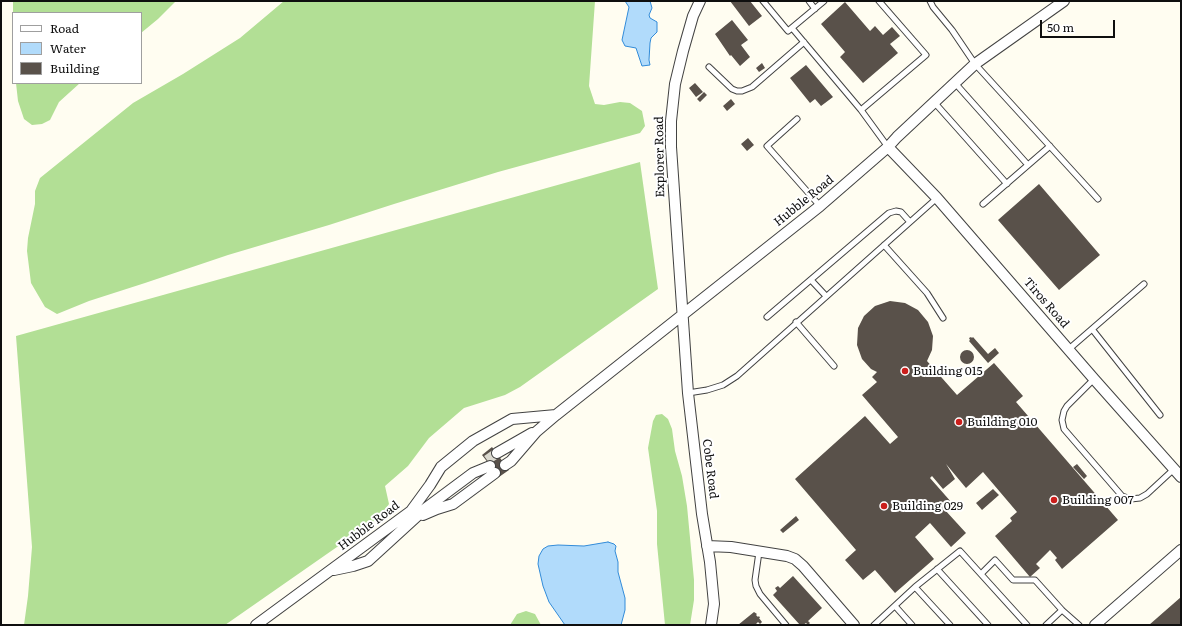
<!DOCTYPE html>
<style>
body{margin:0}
#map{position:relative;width:1182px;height:626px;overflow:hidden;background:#fffdf1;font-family:Literata,serif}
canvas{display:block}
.frame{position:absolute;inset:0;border:2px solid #0f0f0f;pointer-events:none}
.legend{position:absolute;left:12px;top:12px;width:130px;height:72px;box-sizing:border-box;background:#fff;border:1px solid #9f9f9f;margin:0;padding:5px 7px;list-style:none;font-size:12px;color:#0f0f0f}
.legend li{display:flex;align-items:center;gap:8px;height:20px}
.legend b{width:20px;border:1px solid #9f9f9f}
.scale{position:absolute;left:1040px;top:20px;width:75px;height:18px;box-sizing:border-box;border:2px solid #0f0f0f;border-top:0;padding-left:5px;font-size:12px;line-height:14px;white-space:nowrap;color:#0f0f0f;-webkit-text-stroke:3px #fff;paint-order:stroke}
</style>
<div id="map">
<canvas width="1182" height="626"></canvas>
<div class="frame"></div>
<ul class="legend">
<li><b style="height:5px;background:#fff"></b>Road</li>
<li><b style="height:11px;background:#b1dbfb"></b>Water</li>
<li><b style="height:11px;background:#59514a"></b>Building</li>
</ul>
<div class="scale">50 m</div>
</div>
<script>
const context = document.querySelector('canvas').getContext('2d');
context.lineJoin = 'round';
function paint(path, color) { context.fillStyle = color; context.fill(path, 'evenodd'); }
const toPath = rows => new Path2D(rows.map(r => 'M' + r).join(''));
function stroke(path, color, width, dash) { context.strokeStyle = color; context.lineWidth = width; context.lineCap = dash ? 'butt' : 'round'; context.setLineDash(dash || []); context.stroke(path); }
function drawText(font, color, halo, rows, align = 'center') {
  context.font = font + ' Literata,serif'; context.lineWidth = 4; context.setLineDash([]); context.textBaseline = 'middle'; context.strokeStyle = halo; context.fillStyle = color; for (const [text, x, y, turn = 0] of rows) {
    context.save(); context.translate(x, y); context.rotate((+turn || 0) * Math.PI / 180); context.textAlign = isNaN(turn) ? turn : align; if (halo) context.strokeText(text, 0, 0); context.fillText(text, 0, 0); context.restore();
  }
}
const forest = toPath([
 [13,1,176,1,158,19,141,33,141,13,13,13,13,35],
 [284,1,595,1,589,86,595,104,604,105,620,102,630,103,642,111,645,126,640,133,498,172,394,204,329,225,228,255,145,283,89,301,57,314,45,307,31,283,27,251,28,238,35,204,35,191,40,178,133,103,183,74,240,38],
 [16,83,80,83,59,102,50,120,42,124,32,125,24,119,18,101],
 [640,162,658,289,520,387,505,395,464,408,429,438,408,466,385,486,389,504,380,517,225,625,24,625,28,596,32,547,16,336],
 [662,414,668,419,672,429,675,451,682,476,687,506,694,580,694,600,690,625,665,625,657,544,657,511,648,448,653,421,656,415],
 [526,611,535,614,541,625,510,625,517,614]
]);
const water = toPath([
 [625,1,650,1,652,8,649,15,650,18,657,22,657,32,651,38,650,43,649,60,650,65,642,66,636,48,625,46,622,40,629,7,625,1],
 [608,542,614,544,616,546,615,551,618,562,618,572,625,598,625,610,621,625,565,625,549,602,543,586,538,564,539,556,543,549,548,546,558,545,584,546,608,542]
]);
const building = toPath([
 [730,1,750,1,762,16,749,26],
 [845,2,870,31,875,26,883,35,892,27,900,36,890,44,898,53,863,83,840,57,845,52,821,24],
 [732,20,748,40,741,45,750,57,740,66,731,55,730,56,715,34],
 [762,63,765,68,759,72,756,68],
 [806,65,833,97,821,106,815,99,810,103,790,78],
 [695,83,703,92,696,97,689,88],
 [704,92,707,95,700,102,697,99],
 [731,99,735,104,727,111,723,106],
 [748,138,754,145,747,151,741,144],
 [1039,184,1100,255,1059,290,998,220],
 [890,301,905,303,918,310,928,322,933,336,932,350,927,361,957,395,994,363,1023,396,1016,402,1118,520,1062,569,1055,560,1057,558,1050,550,1036,564,1040,568,1030,577,995,536,1012,521,1010,518,1017,512,983,472,966,488,946,464,955,479,943,489,932,476,930,478,952,503,945,510,966,533,951,547,930,523,915,537,934,559,895,593,875,570,863,580,845,560,856,550,795,479,865,416,890,444,898,437,862,395,877,382,872,377,877,372,871,369,862,359,857,345,858,328,864,316,875,306],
 [971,337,972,338,973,337,988,354,995,348,999,353,988,363,969,341,970,340,969,338],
 '960 357a7 7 0 1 1 14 0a7 7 0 1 1-14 0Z',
 [492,447,509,470,499,477,482,455],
 [1077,464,1087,476,1084,479,1073,467],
 [993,489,999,495,982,510,976,503],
 [796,516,799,520,783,533,780,530],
 [793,576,822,608,808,621,810,623,808,625,806,623,803,625,800,625,773,595,777,591,775,588,778,586,780,588],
 [1181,597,1181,625,1149,625],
 [754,612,757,614,756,615,758,617,759,616,760,618,759,618,762,622,760,624,758,622,755,625,738,625]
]);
const minorTunnel = toPath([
 [487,460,497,453]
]);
const service = toPath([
 [763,1,788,31,824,1],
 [809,1,815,9],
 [930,1,933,7,952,30,975,64,1098,199],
 [792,28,861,110,888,147],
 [709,67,732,89,737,91,742,91,752,87,804,42],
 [955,83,1028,165],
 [934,102,1007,184],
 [861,110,926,55,879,1],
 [797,119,767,146,820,206],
 [983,204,1050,146],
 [884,245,927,293,943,318],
 [811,280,826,296],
 [767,317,889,213,896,211,901,212,910,222],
 [796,322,834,366],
 [1092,329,1160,415],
 [1069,349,1144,284],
 [1094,379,1067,406,1064,411,1062,420,1064,429,1122,496,1131,499,1140,498,1147,494,1174,469],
 [688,393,707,390,723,385,737,376,937,198],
 [759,552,755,580,756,586,760,594,786,625],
 [937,569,988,625],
 [981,574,995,560,1013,580,1035,580,1062,610,1079,625],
 [915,587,950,625],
 [895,606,912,625],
 [874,625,915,587,960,551,1027,625],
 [1046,625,1062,610]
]);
const minor = toPath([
 [700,1,693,16,683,51,675,84,671,121,671,147,688,393,702,514,710,562,714,604,711,625],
 [888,147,937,198,1094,379,1181,477],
 [497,453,532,433],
 [505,465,511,461,536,432,556,415,820,206,888,147,897,137,975,64,1064,1],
 [423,515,437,509,453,504,495,473],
 [707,546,731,547,787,556,795,559,803,566,854,625],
 [334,570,353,566,368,561,426,508,473,473,490,466],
 [256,625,411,511,430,485,441,467,473,441,512,419,556,415],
 [1095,625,1181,550]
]);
const markers = [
 [905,371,4,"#cb1e1b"],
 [959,422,4,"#cb1e1b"],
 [1054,500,4,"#cb1e1b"],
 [884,506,4,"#cb1e1b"]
];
const streetNames = [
 ["Explorer Road",660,157,-91],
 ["Hubble Road",804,201,-39],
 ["Tiros Road",1046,303,49],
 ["Cobe Road",710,469,83],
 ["Hubble Road",369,526,-37]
];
const poiNames = [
 ["Building 015",913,371],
 ["Building 010",967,422],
 ["Building 007",1062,500],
 ["Building 029",892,506]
];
paint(forest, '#b2df95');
paint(water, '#b1dbfb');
stroke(water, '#328bd8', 1);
paint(building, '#59514a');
stroke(minorTunnel, '#dbd9cf', 10, [10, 5]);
stroke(service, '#424242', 7);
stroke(minor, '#424242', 12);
stroke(service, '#fff', 5);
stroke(minor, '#fff', 10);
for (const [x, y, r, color] of markers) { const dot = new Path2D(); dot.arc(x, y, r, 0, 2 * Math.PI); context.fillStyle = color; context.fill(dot); stroke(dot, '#fff', 1.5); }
drawText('12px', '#0f0f0f', '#fff', streetNames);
drawText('12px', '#0f0f0f', '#fff', poiNames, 'left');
</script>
